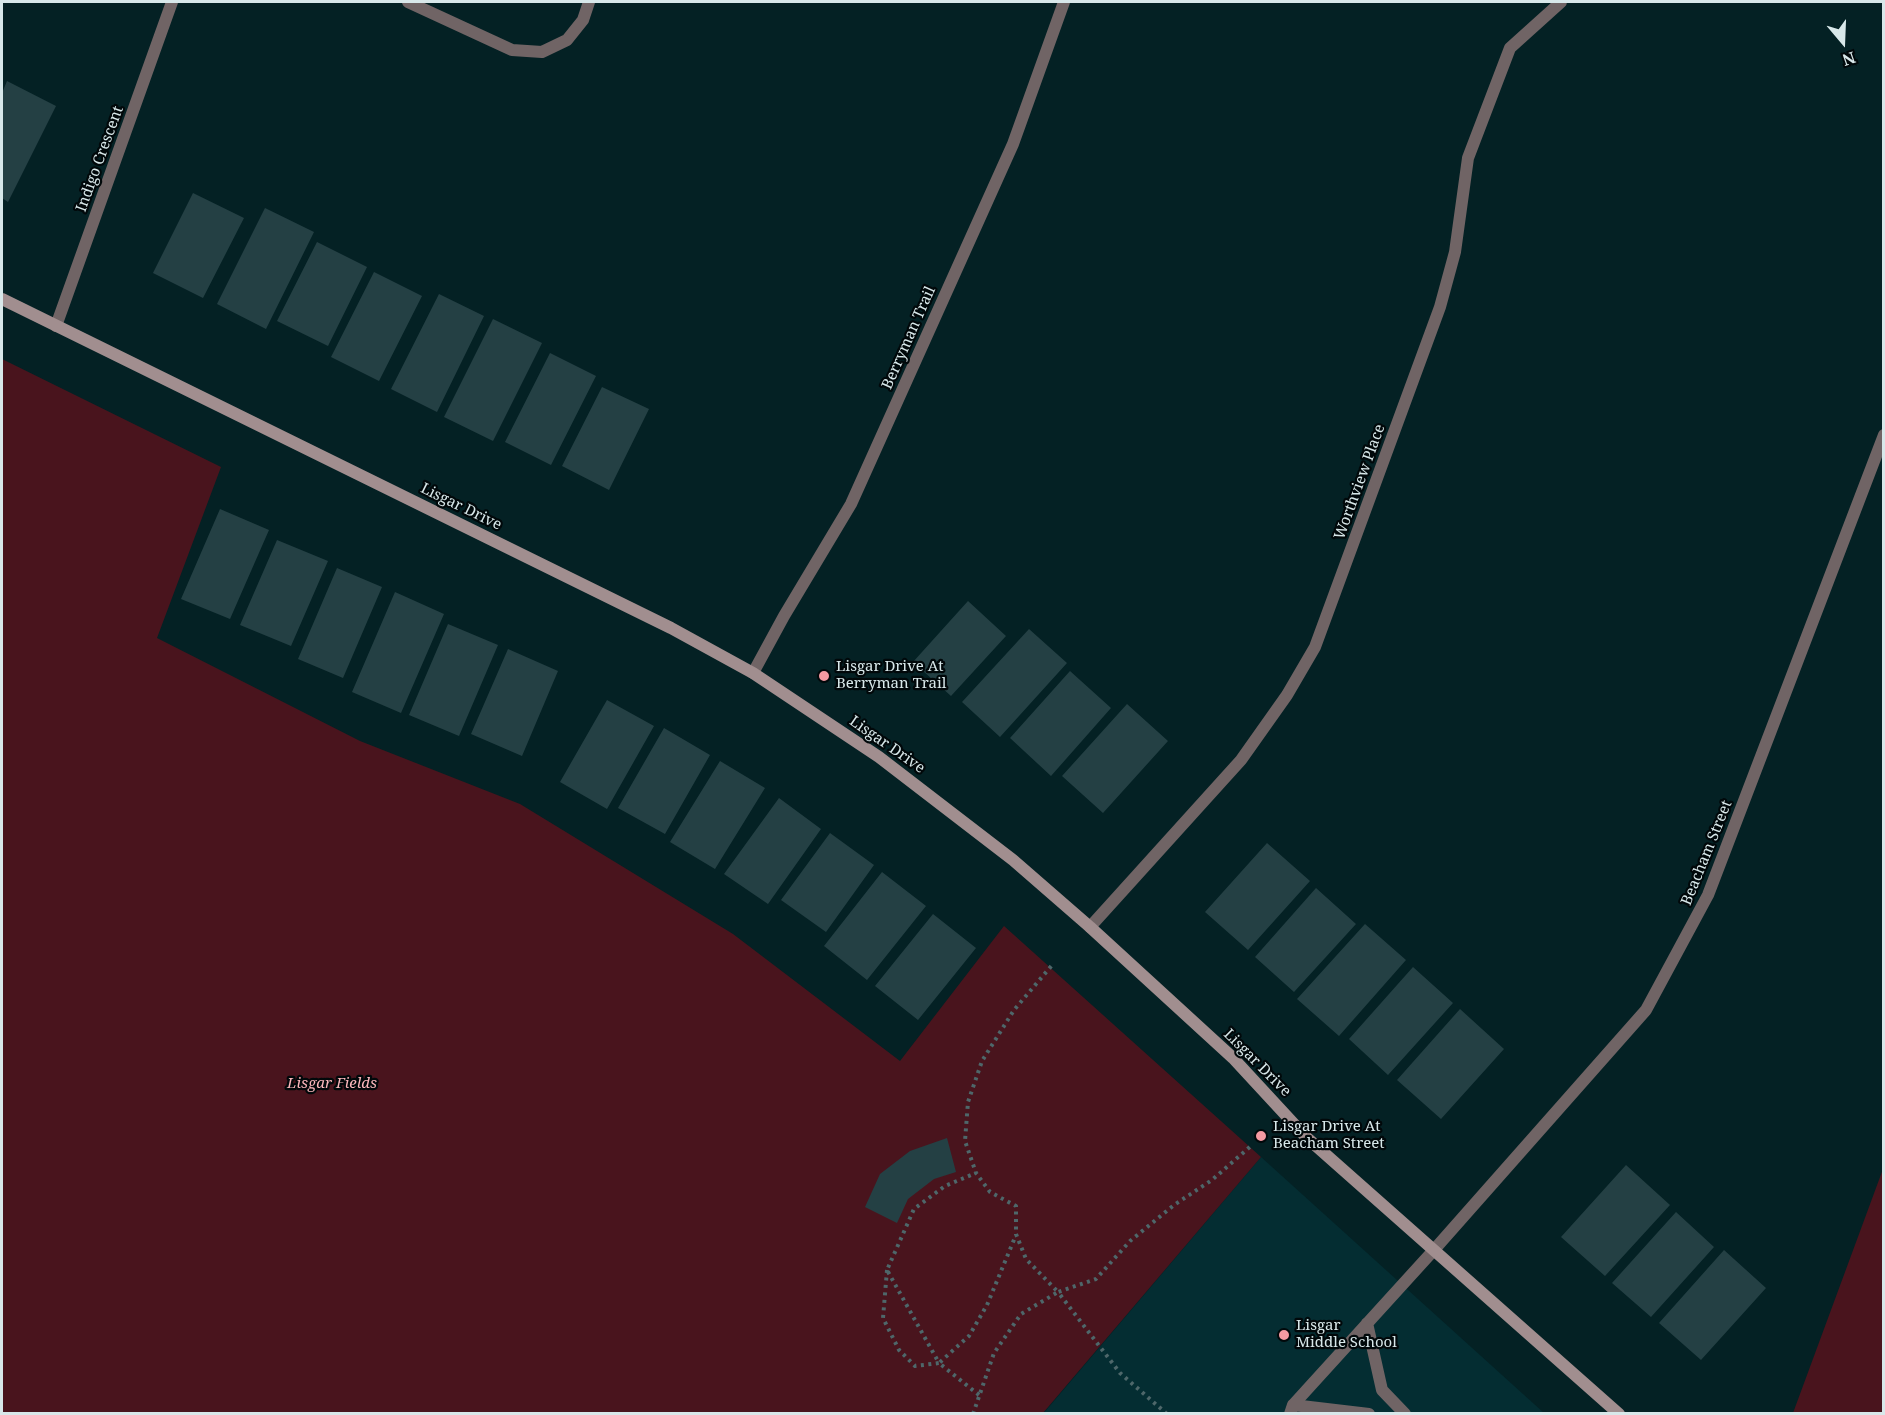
<!DOCTYPE html>
<style>
body{margin:0}
#map{position:relative;width:1885px;height:1415px;overflow:hidden;background:#042124;font-family:"Noto Serif",serif}
canvas{display:block}
.frame{position:absolute;inset:0;border:3px solid #d8e8ea;pointer-events:none}
.north{position:absolute;left:1813px;top:12px;width:60px;height:60px;-webkit-text-stroke:4px #01080a;paint-order:stroke;rotate:161deg;font-size:16px;font-weight:700;line-height:24px;text-align:center;color:#d8e8ea}
.north::after{content:'';display:block;margin:auto;width:21px;height:27px;background:#d8e8ea;clip-path:polygon(50% 0,100% 100%,50% 72%,0 100%)}
</style>
<div id="map">
<canvas width="1885" height="1415"></canvas>
<div class="frame"></div>
<div class="north">N</div>
</div>
<script>
const context = document.querySelector('canvas').getContext('2d');
context.lineJoin = 'round';
function paint(path, color) { context.fillStyle = color; context.fill(path, 'evenodd'); }
const toPath = rows => new Path2D(rows.map(r => 'M' + r).join(''));
function stroke(path, color, width, dash) { context.strokeStyle = color; context.lineWidth = width; context.lineCap = dash ? 'butt' : 'round'; context.setLineDash(dash || []); context.stroke(path); }
function drawText(font, color, halo, rows, align = 'center') {
  context.font = font + ' "Noto Serif",serif'; context.lineWidth = 4.5; context.setLineDash([]); context.textBaseline = 'middle'; context.strokeStyle = halo; context.fillStyle = color; for (const [text, x, y, turn = 0] of rows) {
    context.save(); context.translate(x, y); context.rotate((+turn || 0) * Math.PI / 180); context.textAlign = isNaN(turn) ? turn : align; if (halo) context.strokeText(text, 0, 0); context.fillText(text, 0, 0); context.restore();
  }
}
const built = toPath([
 [1261,1157,1544,1413,1043,1414]
]);
const green = toPath([
 [2,359,221,467,157,638,360,741,520,804,733,934,900,1061,1004,926,1261,1157,1043,1413,2,1413],
 [1883,1169,1883,1413,1793,1413]
]);
const building = toPath([
 [7,81,56,106,8,202,2,198,2,93],
 [193,193,244,218,203,298,153,273],
 [265,208,314,232,266,329,217,304],
 [317,242,367,267,328,346,277,321],
 [374,272,422,296,379,381,331,357],
 [439,294,484,316,437,412,391,389],
 [493,319,542,343,493,441,444,417],
 [550,353,596,376,551,465,505,442],
 [602,387,649,409,609,490,562,466],
 [220,509,269,530,230,619,181,599],
 [277,540,328,561,291,646,240,625],
 [337,568,382,587,343,678,298,659],
 [395,592,444,614,401,713,352,692],
 [968,601,1006,636,951,696,913,662],
 [448,624,498,645,459,736,409,715],
 [1029,629,1067,663,1000,737,962,702],
 [508,649,558,671,522,756,471,734],
 [1070,671,1111,708,1051,776,1010,738],
 [607,700,654,726,607,809,560,782],
 [1127,704,1168,741,1103,813,1062,776],
 [664,728,710,755,665,834,618,808],
 [720,761,765,788,715,869,670,842],
 [779,798,821,829,768,904,724,874],
 [830,833,874,865,826,932,781,900],
 [1267,843,1310,881,1248,950,1205,912],
 [882,872,926,906,867,980,824,946],
 [1316,888,1356,924,1294,992,1255,957],
 [933,914,976,948,918,1020,875,986],
 [1365,924,1406,960,1339,1036,1297,999],
 [1413,967,1453,1003,1388,1075,1349,1039],
 [1460,1009,1504,1049,1441,1119,1397,1080],
 [947,1138,956,1172,934,1179,908,1199,897,1223,865,1207,880,1174,910,1151],
 [1626,1165,1670,1205,1605,1276,1561,1237],
 [1676,1212,1714,1247,1651,1317,1612,1283],
 [1724,1250,1766,1288,1701,1360,1659,1323]
]);
const path = toPath([
 [887,1270,883,1318,899,1350,915,1366,939,1363,887,1270,914,1209,945,1186,976,1173],
 [979,1395,939,1363,969,1336,987,1305,1016,1235],
 [973,1414,994,1353,1021,1314,1058,1292,1026,1259,1016,1234,1016,1206,990,1192,976,1173,965,1141,968,1102,982,1061,1014,1010,1053,964],
 [1167,1414,1120,1373,1058,1292,1096,1279,1130,1241,1174,1205,1212,1180,1252,1145]
]);
const lane = toPath([
 [1367,1323,1382,1390,1405,1414],
 [1293,1405,1433,1251],
 [1290,1414,1293,1405,1369,1414]
]);
const street = toPath([
 [408,2,512,50,542,52,567,40,583,20,589,2],
 [56,326,172,2],
 [753,673,784,616,851,504,1013,144,1064,2],
 [1090,927,1241,760,1287,695,1315,647,1440,307,1455,252,1468,158,1510,48,1561,2],
 [1433,1251,1646,1010,1708,895,1884,435]
]);
const secondary = toPath([
 [2,299,671,628,753,673,879,757,1013,860,1090,927,1233,1058,1306,1137,1619,1414]
]);
const markers = [
 [824,676,6,"#f49aa2"],
 [1261,1136,6,"#f49aa2"],
 [1284,1335,6,"#f49aa2"]
];
const streetNames = [
 ["Indigo Crescent",100,159,-70],
 ["Berryman Trail",909,338,-66],
 ["Worthview Place",1360,482,-70],
 ["Lisgar Drive",461,507,26],
 ["Lisgar Drive",887,745,35],
 ["Beacham Street",1707,853,-68],
 ["Lisgar Drive",1257,1063,45]
];
const poiNames = [
 ["Lisgar Drive At",836,667],
 ["Berryman Trail",836,684],
 ["Lisgar Drive At",1273,1127],
 ["Beacham Street",1273,1144],
 ["Lisgar",1296,1326],
 ["Middle School",1296,1343]
];
const parkNames = [
 ["Lisgar Fields",332,1084]
];
paint(built, '#042d32');
paint(green, '#49141d');
paint(building, '#244044');
stroke(path, '#4e676a', 4, [3, 4.5]);
stroke(lane, '#706465', 12);
stroke(street, '#706465', 12);
stroke(secondary, '#a18e8f', 12);
for (const [x, y, r, color] of markers) { const dot = new Path2D(); dot.arc(x, y, r, 0, 2 * Math.PI); context.fillStyle = color; context.fill(dot); stroke(dot, '#01080a', 2); }
drawText('15px', '#d8e8ea', '#01080a', streetNames);
drawText('15px', '#d8e8ea', '#01080a', poiNames, 'left');
drawText('italic 15px', '#fbb7bc', '#01080a', parkNames);
</script>
